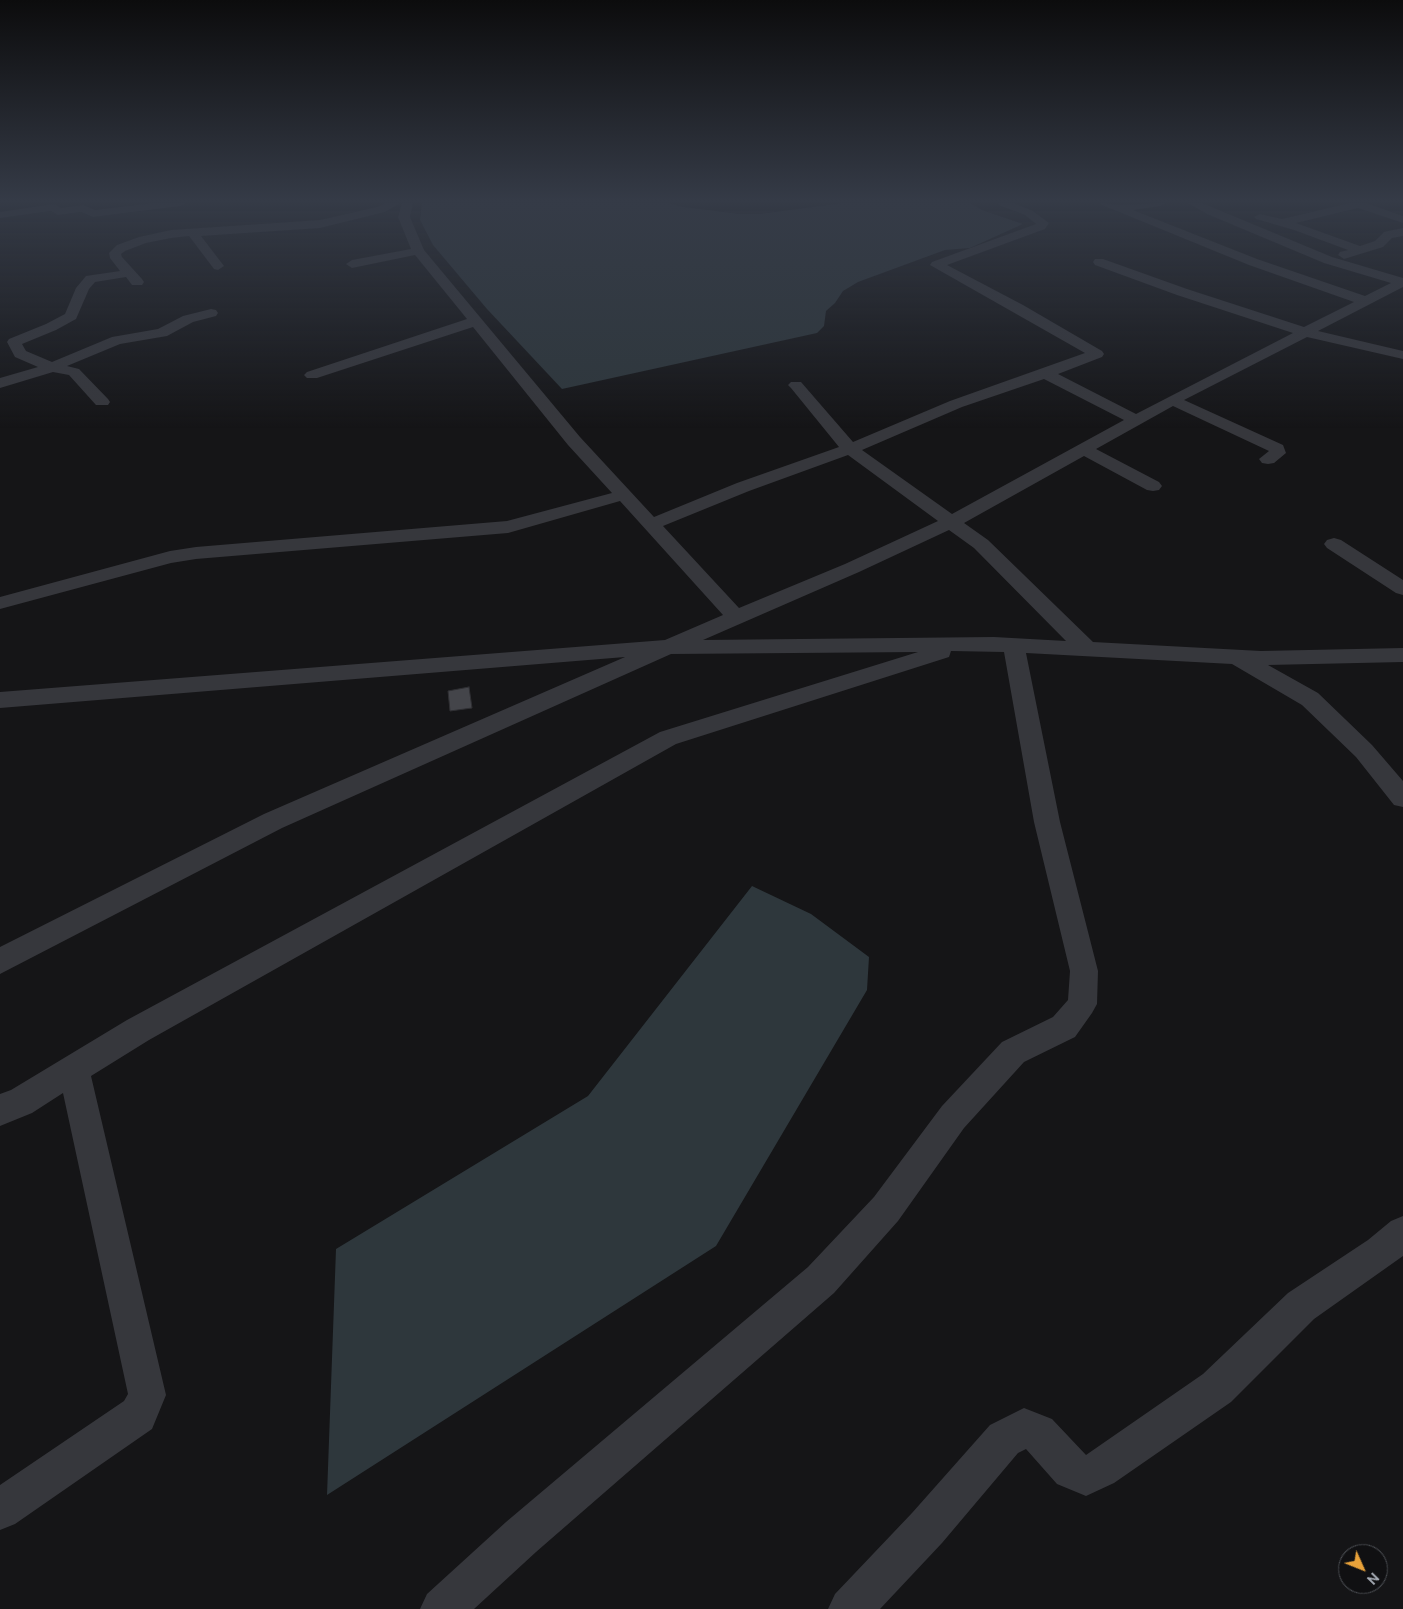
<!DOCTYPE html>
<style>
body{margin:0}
#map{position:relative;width:1403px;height:1609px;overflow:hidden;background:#151517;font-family:Ubuntu,sans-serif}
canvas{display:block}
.north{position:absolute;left:1338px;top:1544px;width:50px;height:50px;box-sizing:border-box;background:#101012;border:1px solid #4c4f54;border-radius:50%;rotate:134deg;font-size:14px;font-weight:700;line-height:20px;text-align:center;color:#a7adb6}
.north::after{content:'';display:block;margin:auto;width:18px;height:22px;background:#e9a23a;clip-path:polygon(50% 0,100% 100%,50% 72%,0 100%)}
</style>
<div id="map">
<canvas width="1403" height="1609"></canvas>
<div class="north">N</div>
</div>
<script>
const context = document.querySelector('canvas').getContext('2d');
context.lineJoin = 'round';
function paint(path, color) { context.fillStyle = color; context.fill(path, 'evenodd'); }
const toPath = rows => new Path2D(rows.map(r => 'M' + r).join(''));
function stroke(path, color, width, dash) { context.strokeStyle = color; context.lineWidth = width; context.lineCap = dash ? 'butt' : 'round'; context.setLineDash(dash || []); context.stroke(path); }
const water = toPath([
 [422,203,667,203,683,207,740,214,759,214,844,203,970,203,982,210,1023,224,970,248,945,250,858,282,843,291,835,303,826,311,824,326,817,333,562,389,487,309,433,245,420,220],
 [752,886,811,914,869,957,867,990,716,1246,327,1495,336,1249,588,1096]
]);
const building = toPath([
 [469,687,472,708,450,711,448,691,469,687]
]);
const minor = toPath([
 [155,203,186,203,180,206,93,217,81,212,58,215,51,211,0,218,0,212,54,204,61,208,83,205,95,210,155,203],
 [386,203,400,203,385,212,320,228,201,236,224,266,218,270,214,269,189,236,171,238,146,243,125,251,121,254,122,257,142,279,144,282,142,285,132,285,126,277,95,282,89,289,76,319,56,330,22,344,26,351,52,362,112,337,158,329,183,316,211,309,216,310,218,313,216,316,193,322,167,336,120,344,67,366,79,369,108,399,110,402,108,405,96,405,69,375,53,372,0,388,0,378,38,367,15,357,7,342,9,339,46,324,65,314,76,288,86,276,120,271,110,258,109,253,117,245,139,237,171,230,320,220,377,207,386,203],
 [402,203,413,203,410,217,424,250,580,437,654,517,737,483,839,447,791,388,788,385,791,382,801,382,853,442,950,401,1085,353,930,265,932,262,1036,224,1025,215,999,205,998,203,1013,203,1033,211,1049,223,1045,229,947,265,1023,305,1102,351,1104,354,1102,357,1058,374,1136,414,1293,333,1177,295,1095,265,1093,262,1095,259,1103,259,1187,289,1304,327,1354,302,1249,265,1102,205,1101,203,1120,205,1165,203,1160,206,1133,210,1257,259,1365,296,1391,283,1324,263,1207,214,1188,203,1202,203,1332,257,1403,278,1403,287,1318,331,1403,351,1403,359,1307,337,1184,400,1283,445,1286,453,1274,463,1268,464,1262,463,1259,459,1269,451,1173,406,1096,449,1159,482,1162,486,1159,490,1153,491,1147,490,1084,456,964,523,988,540,1093,642,1261,651,1403,648,1403,662,1268,665,1318,693,1372,745,1403,781,1403,807,1394,805,1356,757,1302,705,1232,664,1026,653,1060,822,1098,971,1097,1004,1092,1013,1075,1037,1024,1062,964,1128,898,1221,834,1293,536,1552,474,1609,420,1609,427,1594,506,1522,808,1267,874,1197,942,1106,1002,1042,1053,1017,1068,1000,1070,971,1034,822,1004,652,951,651,949,657,676,744,149,1040,91,1076,166,1395,152,1429,15,1524,0,1530,0,1485,124,1401,128,1394,63,1093,32,1113,0,1126,0,1094,11,1090,127,1020,660,732,918,652,671,654,282,828,0,974,0,947,264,814,625,657,0,708,0,692,665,640,723,615,620,501,508,533,196,559,171,563,0,609,0,597,170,551,196,547,507,521,612,493,568,445,473,327,317,378,307,378,304,375,307,372,467,319,415,255,352,268,346,264,352,260,411,249,398,217,402,203],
 [1044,379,1124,420,952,514,862,450,962,407,1044,379],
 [848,455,938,521,845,564,739,608,663,526,749,491,848,455],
 [949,530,974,548,1066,641,994,637,703,640,859,572,949,530],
 [1350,203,1366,203,1403,216,1403,223,1358,208,1296,223,1360,246,1375,241,1384,232,1388,231,1403,228,1403,236,1392,238,1383,247,1344,259,1338,255,1340,252,1348,250,1294,230,1256,219,1254,217,1260,214,1282,219,1350,203],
 [1334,538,1341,540,1403,580,1403,595,1396,593,1327,548,1324,544,1327,540,1334,538],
 [1403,1216,1403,1256,1314,1319,1231,1402,1114,1483,1086,1496,1057,1484,1026,1449,1018,1453,942,1543,880,1609,828,1609,835,1594,912,1513,990,1425,1024,1408,1052,1419,1086,1455,1203,1374,1288,1293,1368,1240,1391,1221,1403,1216]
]);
paint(water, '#2e373c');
paint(building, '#44454a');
stroke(building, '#2f2f33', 1);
paint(minor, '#36373c');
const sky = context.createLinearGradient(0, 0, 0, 428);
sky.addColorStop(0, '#0c0c0d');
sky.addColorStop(0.47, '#353b47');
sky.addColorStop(1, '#353b4700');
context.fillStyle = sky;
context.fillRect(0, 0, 1403, 428);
</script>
